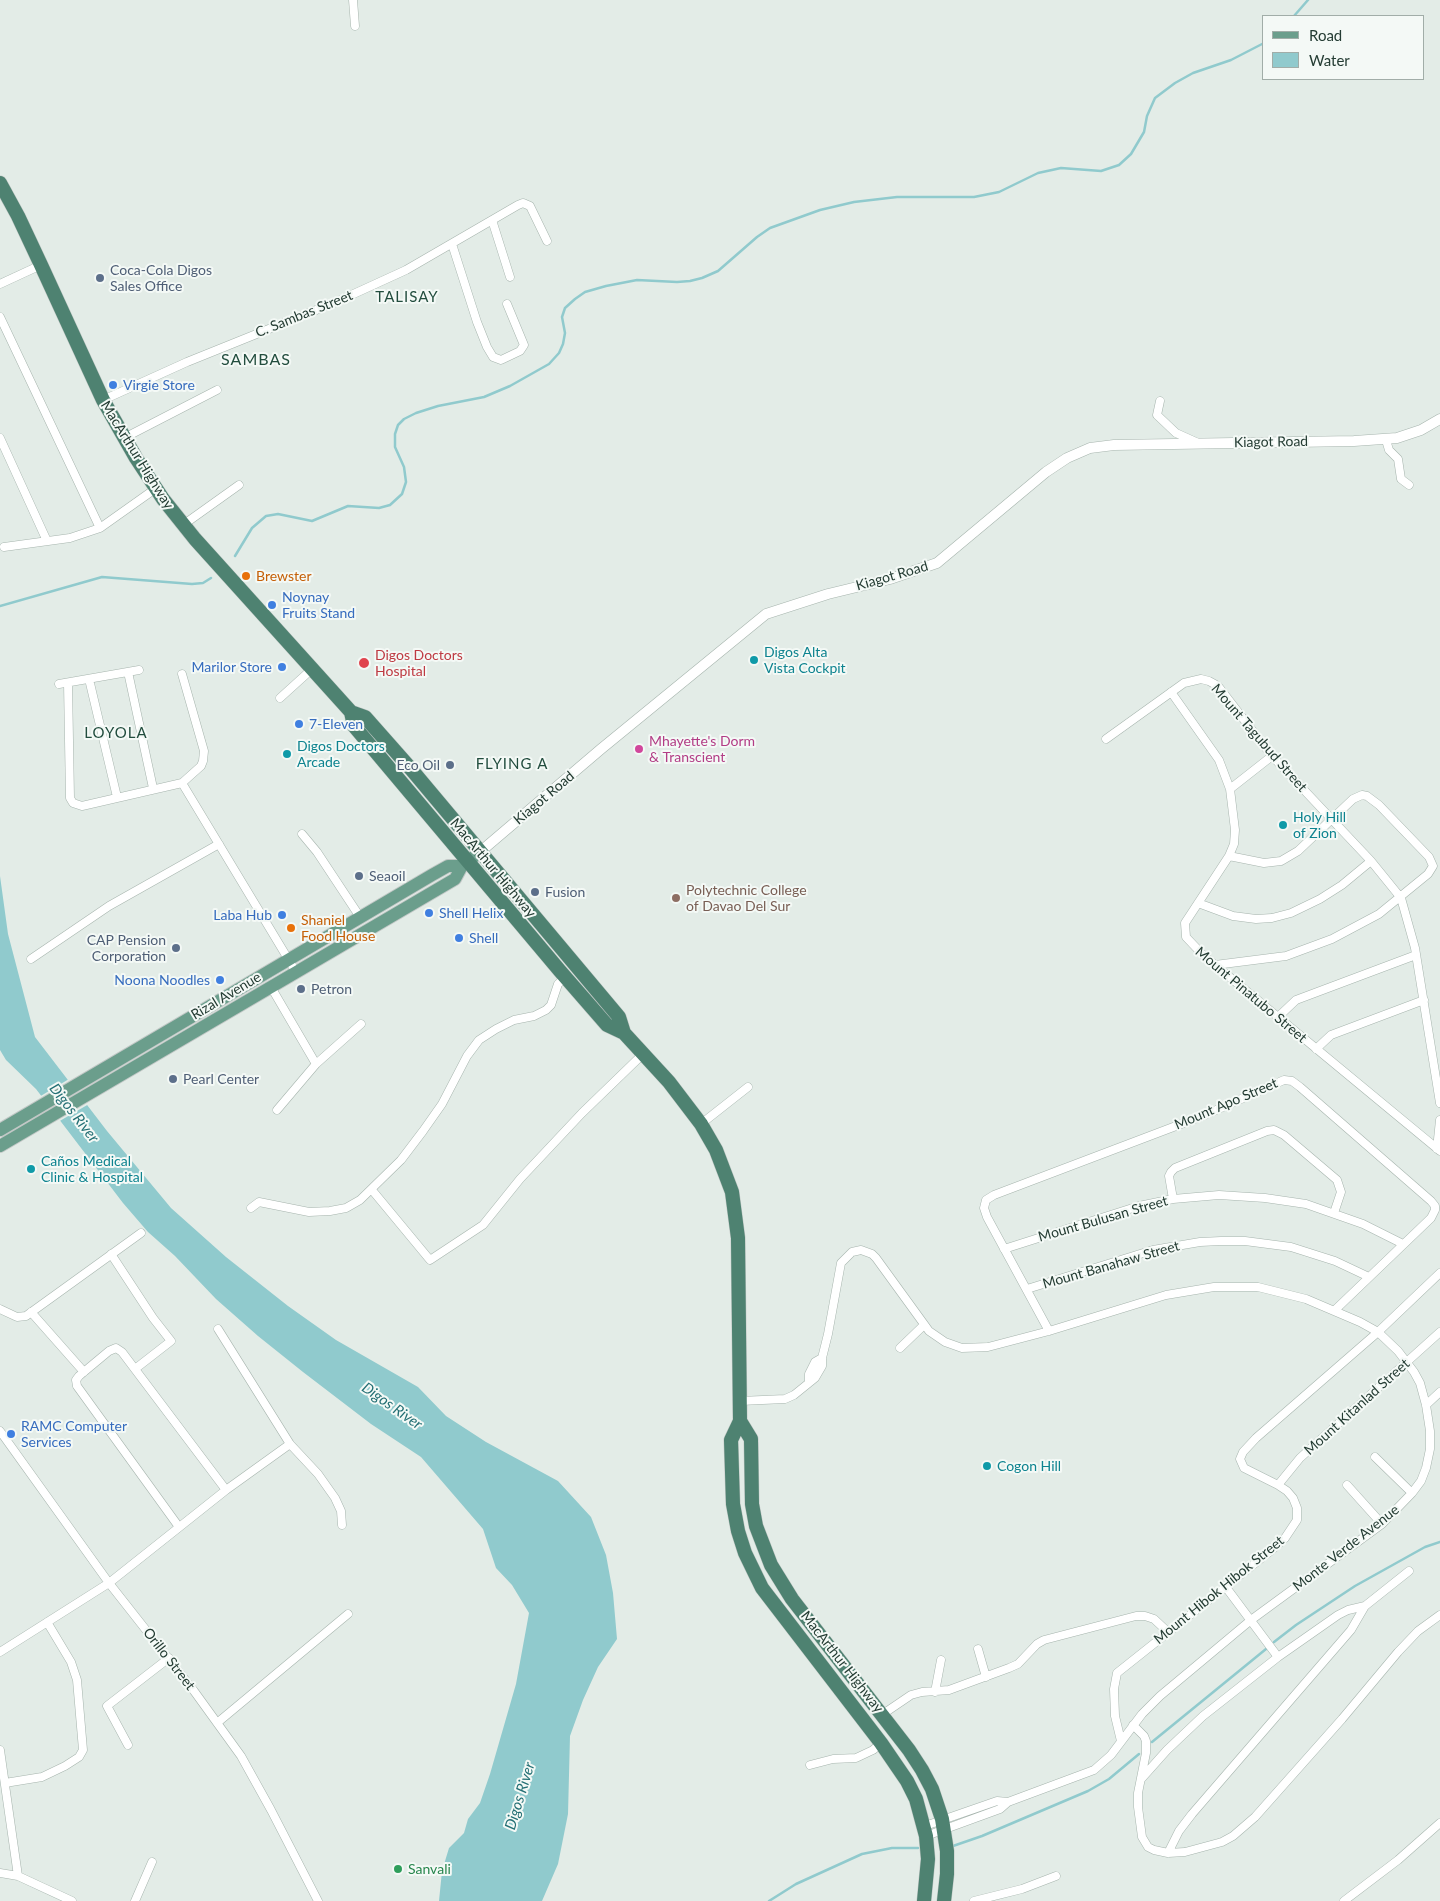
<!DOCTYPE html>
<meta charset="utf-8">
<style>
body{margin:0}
#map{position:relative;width:1440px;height:1901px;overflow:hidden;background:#e3ece7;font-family:Lato,sans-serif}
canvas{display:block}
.legend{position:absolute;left:1262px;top:15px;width:162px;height:65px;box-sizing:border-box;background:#f4f9f6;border:1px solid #a1ada8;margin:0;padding:6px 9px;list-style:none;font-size:15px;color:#243c33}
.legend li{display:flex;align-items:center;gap:10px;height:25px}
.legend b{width:25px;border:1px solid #a1ada8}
</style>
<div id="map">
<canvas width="1440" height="1901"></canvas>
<ul class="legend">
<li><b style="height:6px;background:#6b9e8c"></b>Road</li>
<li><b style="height:14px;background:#90cacd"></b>Water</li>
</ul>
</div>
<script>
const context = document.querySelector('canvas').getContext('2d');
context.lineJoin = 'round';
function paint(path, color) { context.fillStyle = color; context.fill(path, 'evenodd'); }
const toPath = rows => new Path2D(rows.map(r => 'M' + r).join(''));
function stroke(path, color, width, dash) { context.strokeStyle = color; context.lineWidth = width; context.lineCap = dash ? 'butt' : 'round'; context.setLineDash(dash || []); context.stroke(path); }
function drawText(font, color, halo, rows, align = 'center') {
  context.font = font + ' Lato,sans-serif'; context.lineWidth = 4; context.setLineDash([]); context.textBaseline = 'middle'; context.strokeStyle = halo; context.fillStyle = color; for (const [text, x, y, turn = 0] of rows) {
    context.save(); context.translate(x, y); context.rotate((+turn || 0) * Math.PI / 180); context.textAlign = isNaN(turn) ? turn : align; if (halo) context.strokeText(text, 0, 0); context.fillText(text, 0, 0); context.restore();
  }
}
const water = toPath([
 [0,876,8,934,35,1037,107,1131,171,1208,226,1257,288,1306,336,1340,418,1387,446,1416,486,1442,558,1481,591,1517,606,1555,613,1593,617,1639,598,1667,583,1700,570,1736,568,1814,558,1864,542,1901,439,1901,442,1871,449,1848,464,1833,468,1819,480,1803,490,1774,516,1684,529,1613,512,1585,496,1568,483,1529,421,1457,371,1424,303,1372,258,1336,216,1299,175,1256,148,1232,123,1203,36,1089,6,1060,0,1050]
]);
const pier = toPath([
 [69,1079,89,1104,58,1122,39,1097]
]);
const stream = toPath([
 [1294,16,1308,0],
 [235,556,252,528,266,516,278,514,312,521,348,506,379,508,390,505,402,494,406,482,404,467,395,447,395,434,398,425,404,419,416,413,438,406,484,397,510,386,549,364,559,353,563,344,565,333,562,317,565,308,575,299,585,292,606,286,637,280,677,282,690,281,702,278,718,271,757,237,770,228,820,210,854,202,897,197,974,197,999,192,1038,173,1061,168,1101,171,1119,165,1131,154,1144,132,1147,116,1155,98,1175,83,1193,73,1231,60,1264,43],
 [0,606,102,577,192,584,203,583,211,578],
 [1274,1642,1296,1625,1355,1586,1425,1547,1440,1542],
 [1152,1742,1266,1649],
 [953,1846,982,1836,1088,1791,1109,1779,1139,1754],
 [769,1901,796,1884,862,1854,892,1848,918,1848]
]);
const minor = toPath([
 [353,0,355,26],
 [492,220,510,277],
 [452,244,477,322,487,347,493,357,501,360,520,351,524,345,507,304],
 [0,284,41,265],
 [0,317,100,528],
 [103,400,187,362,336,302,406,270,518,205,523,203,530,206,547,241],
 [1160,401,1157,415,1176,433,1196,442],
 [0,438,47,541],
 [124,438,217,390],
 [1386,440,1389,450,1398,459,1401,479,1409,485],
 [183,525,239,485],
 [4,547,70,538,100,528,155,489],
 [128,672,153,788],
 [89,679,117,797],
 [68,683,70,798,73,803,82,806,182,783,201,766,203,761,204,751,182,674],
 [59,684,139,670],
 [1171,692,1219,760,1230,789,1235,830,1234,844,1229,856,1185,923,1186,937,1203,955,1440,1151],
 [280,698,312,669],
 [1106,739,1184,683,1201,679,1209,681,1218,686,1272,756,1371,861,1401,898,1415,948,1440,1103],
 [182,783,296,972],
 [1230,789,1272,756],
 [302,834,317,852,360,917],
 [1198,903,1233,916,1256,919,1272,918,1291,913,1320,899,1342,885,1371,861],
 [31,959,109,906,219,844],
 [1215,965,1286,956,1332,939,1379,914,1428,874,1433,866,1429,857,1379,805,1367,796,1362,795,1353,799,1298,851,1281,861,1264,863,1229,856],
 [271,987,316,1064],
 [1278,1017,1296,1000,1416,955],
 [1316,1049,1331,1035,1424,1000],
 [277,1110,316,1064,361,1024],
 [701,1124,748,1087],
 [1437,1149,1440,1120],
 [372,1190,430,1260,483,1225,520,1179,582,1113,643,1054],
 [1173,1199,1169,1176,1171,1172,1175,1168,1267,1131,1274,1130,1284,1135,1337,1180,1341,1192,1334,1213],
 [251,1208,259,1202,309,1212,330,1211,346,1208,360,1200,401,1160,423,1131,442,1104,467,1056,479,1040,496,1029,514,1020,534,1016,546,1010,551,1005,558,984,567,976],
 [1004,1249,1139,1206,1173,1199,1219,1195,1265,1198,1306,1204,1363,1224,1403,1244],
 [111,1254,153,1318,171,1341,135,1369],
 [1027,1289,1153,1250,1200,1242,1221,1241,1245,1241,1291,1247,1335,1261,1369,1277],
 [0,1309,17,1317,26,1316,141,1233],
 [31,1312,84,1372],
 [218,1329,290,1444,318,1474,335,1498,341,1511,342,1525],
 [1049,1331,987,1217,984,1208,986,1200,994,1195,1205,1115,1284,1080,1292,1081,1300,1087,1431,1201,1435,1206,1435,1210,1431,1218,1335,1310],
 [900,1348,924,1325],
 [809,1382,809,1374,815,1362,822,1358],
 [740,1401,785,1399,794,1395,815,1378,822,1366,822,1358,828,1334,841,1263,852,1252,861,1250,872,1254,876,1258,929,1331,945,1342,962,1348,988,1347,1049,1331,1166,1295,1214,1287,1258,1287,1306,1299,1360,1322,1378,1332,1398,1351,1414,1372,1420,1383,1426,1405,1430,1431,1430,1449,1426,1468,1421,1481,1412,1493,1382,1524,1251,1620,1160,1696,1142,1714,1111,1755,1094,1770,1008,1802,997,1801,925,1826],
 [1426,1405,1440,1392],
 [0,1431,109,1583,194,1691,241,1756,271,1810,318,1901],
 [1375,1457,1412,1493],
 [1278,1485,1300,1458,1440,1332],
 [1347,1485,1382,1524],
 [179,1527,77,1386,76,1380,79,1376,109,1351,116,1348,122,1352,226,1490],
 [1225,1586,1278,1657],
 [978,1649,986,1677],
 [0,1652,109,1583,226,1490,290,1444],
 [935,1692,941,1660],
 [883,1714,911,1695,922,1692,949,1690,1009,1668,1018,1664,1037,1644,1044,1640,1136,1616,1145,1616,1154,1619,1168,1632],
 [217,1723,348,1614],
 [1133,1725,1144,1736,1146,1741,1146,1753,1138,1793,1138,1807,1142,1837,1148,1847,1154,1850,1168,1853,1185,1852,1222,1842,1233,1836,1255,1817,1342,1719,1398,1652,1418,1631,1440,1615],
 [1121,1741,1115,1716,1114,1689,1117,1673,1273,1549,1285,1538,1297,1520,1297,1508,1293,1498,1287,1491,1278,1485,1244,1468,1240,1459,1243,1452,1256,1438,1378,1332,1440,1273],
 [128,1745,107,1706,169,1658],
 [0,1750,18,1876],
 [810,1765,833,1759,856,1758,873,1750,881,1743],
 [1142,1778,1167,1750,1203,1716,1278,1657,1338,1615,1348,1610,1365,1606],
 [5,1783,42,1777,65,1766,79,1757,83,1750,77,1680,71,1662,47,1622],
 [926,1836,1000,1809,1008,1802],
 [1168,1853,1179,1831,1192,1814,1351,1630,1365,1606,1409,1571],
 [0,1873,18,1876,72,1901],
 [135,1901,152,1862],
 [974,1901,1022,1889,1056,1876],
 [1344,1901,1398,1860,1440,1823]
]);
const tertiary = toPath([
 [480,852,601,749,766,614,828,594,890,579,937,563,1046,472,1067,458,1090,448,1114,445,1354,441,1397,438,1421,430,1440,419]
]);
const primary = toPath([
 [0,1130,432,875,448,866,462,866],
 [0,1146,455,879,462,866,480,852]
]);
const trunk = toPath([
 [0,183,18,216,41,265,103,400,136,458,163,499,195,539,351,712,354,726,560,971,607,1025,624,1033,669,1082,701,1124,716,1150,732,1192,738,1238,740,1421,731,1440,733,1504,738,1531,745,1553,762,1588,881,1743,907,1781,916,1799,926,1836,928,1859,924,1901],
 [351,712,365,717,411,769,619,1017,624,1033],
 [740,1421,751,1439,752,1504,756,1526,771,1565,792,1599,909,1750,922,1770,932,1789,942,1819,947,1851,947,1874,944,1901]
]);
const markers = [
 [100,278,5,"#5c6f8a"],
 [113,385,5,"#3f7fe0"],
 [246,576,5,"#e8710a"],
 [272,605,5,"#3f7fe0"],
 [754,660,5,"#0f9aa8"],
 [364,663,6,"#e0444e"],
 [282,667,5,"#3f7fe0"],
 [299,724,5,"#3f7fe0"],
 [639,749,5,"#d1479c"],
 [287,754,5,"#0f9aa8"],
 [450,765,5,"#5c6f8a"],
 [1283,825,5,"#0f9aa8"],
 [359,876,5,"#5c6f8a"],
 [535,892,5,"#5c6f8a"],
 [676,898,5,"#8d6e63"],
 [429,913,5,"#3f7fe0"],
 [282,915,5,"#3f7fe0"],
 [291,928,5,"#e8710a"],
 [459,938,5,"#3f7fe0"],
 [176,948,5,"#5c6f8a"],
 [220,980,5,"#3f7fe0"],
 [301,989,5,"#5c6f8a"],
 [173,1079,5,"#5c6f8a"],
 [31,1169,5,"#0f9aa8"],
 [11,1434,5,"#3f7fe0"],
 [987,1466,5,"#0f9aa8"],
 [398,1869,5,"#2e9e5b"]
];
const serviceNames = [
 ["Coca-Cola Digos",110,270],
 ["Sales Office",110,286],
 ["Eco Oil",440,765,"right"],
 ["Seaoil",369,876],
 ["Fusion",545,892],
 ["CAP Pension",166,940,"right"],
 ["Corporation",166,956,"right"],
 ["Petron",311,989],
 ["Pearl Center",183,1079]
];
const streetNames = [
 ["C. Sambas Street",304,314,-22],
 ["Kiagot Road",1271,442,-1],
 ["MacArthur Highway",137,455,58],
 ["Kiagot Road",892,576,-16],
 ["Mount Tagubud Street",1259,738,49],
 ["Kiagot Road",544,798,-40],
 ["MacArthur Highway",493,868,50],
 ["Mount Pinatubo Street",1251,995,40],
 ["Rizal Avenue",226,996,-31],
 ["Mount Apo Street",1226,1104,-23],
 ["Mount Bulusan Street",1103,1219,-16],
 ["Mount Banahaw Street",1111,1265,-16],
 ["Mount Kitanlad Street",1357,1407,-42],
 ["Monte Verde Avenue",1346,1548,-38],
 ["Mount Hibok Hibok Street",1219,1590,-39],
 ["Orillo Street",169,1659,52],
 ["MacArthur Highway",842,1662,52]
];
const shopNames = [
 ["Virgie Store",123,385],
 ["Noynay",282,597],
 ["Fruits Stand",282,613],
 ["Marilor Store",272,667,"right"],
 ["7-Eleven",309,724],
 ["Shell Helix",439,913],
 ["Laba Hub",272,915,"right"],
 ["Shell",469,938],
 ["Noona Noodles",210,980,"right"],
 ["RAMC Computer",21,1426],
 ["Services",21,1442]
];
const foodNames = [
 ["Brewster",256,576],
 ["Shaniel",301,920],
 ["Food House",301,936]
];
const cultureNames = [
 ["Digos Alta",764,652],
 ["Vista Cockpit",764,668],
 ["Digos Doctors",297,746],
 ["Arcade",297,762],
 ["Holy Hill",1293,817],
 ["of Zion",1293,833],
 ["Caños Medical",41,1161],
 ["Clinic & Hospital",41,1177],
 ["Cogon Hill",997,1466]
];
const healthNames = [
 ["Digos Doctors",375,655],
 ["Hospital",375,671]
];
const hotelNames = [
 ["Mhayette's Dorm",649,741],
 ["& Transcient",649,757]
];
const educationNames = [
 ["Polytechnic College",686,890],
 ["of Davao Del Sur",686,906]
];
const leisureNames = [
 ["Sanvali",408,1869]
];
const neighbourhoodNames = [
 ["TALISAY",407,297],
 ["LOYOLA",116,733],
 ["FLYING A",512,764]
];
const waterNames = [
 ["Digos River",74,1113,52],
 ["Digos River",392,1406,35],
 ["Digos River",520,1796,-73]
];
const quarterNames = [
 ["SAMBAS",256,360]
];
paint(water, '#90cacd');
paint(pier, '#e3ece7');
stroke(stream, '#90cacd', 2.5);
stroke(minor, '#a6b4ad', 9);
stroke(tertiary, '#a6b4ad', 11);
stroke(primary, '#c2c8c6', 14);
stroke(trunk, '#c2c8c6', 15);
stroke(minor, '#fff', 8);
stroke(tertiary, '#fff', 10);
stroke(primary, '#6b9e8c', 12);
stroke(trunk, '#4e8271', 14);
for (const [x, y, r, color] of markers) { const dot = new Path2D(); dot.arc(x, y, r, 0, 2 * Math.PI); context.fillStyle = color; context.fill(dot); stroke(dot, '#f4f9f6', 2); }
drawText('14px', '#4e5e75', '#f4f9f6', serviceNames, 'left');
drawText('14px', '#243c33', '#f4f9f6', streetNames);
drawText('14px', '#366cbe', '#f4f9f6', shopNames, 'left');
drawText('14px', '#c56008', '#f4f9f6', foodNames, 'left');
drawText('14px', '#0d838f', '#f4f9f6', cultureNames, 'left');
drawText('14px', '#be3a42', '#f4f9f6', healthNames, 'left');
drawText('14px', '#b23c85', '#f4f9f6', hotelNames, 'left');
drawText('14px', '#785e54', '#f4f9f6', educationNames, 'left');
drawText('14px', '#27864d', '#f4f9f6', leisureNames, 'left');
context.letterSpacing = '1px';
drawText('15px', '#224d3e', '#f4f9f6', neighbourhoodNames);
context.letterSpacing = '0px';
drawText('italic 15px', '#236f74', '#f4f9f6', waterNames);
context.letterSpacing = '1px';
drawText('16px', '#224d3e', '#f4f9f6', quarterNames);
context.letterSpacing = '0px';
</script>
